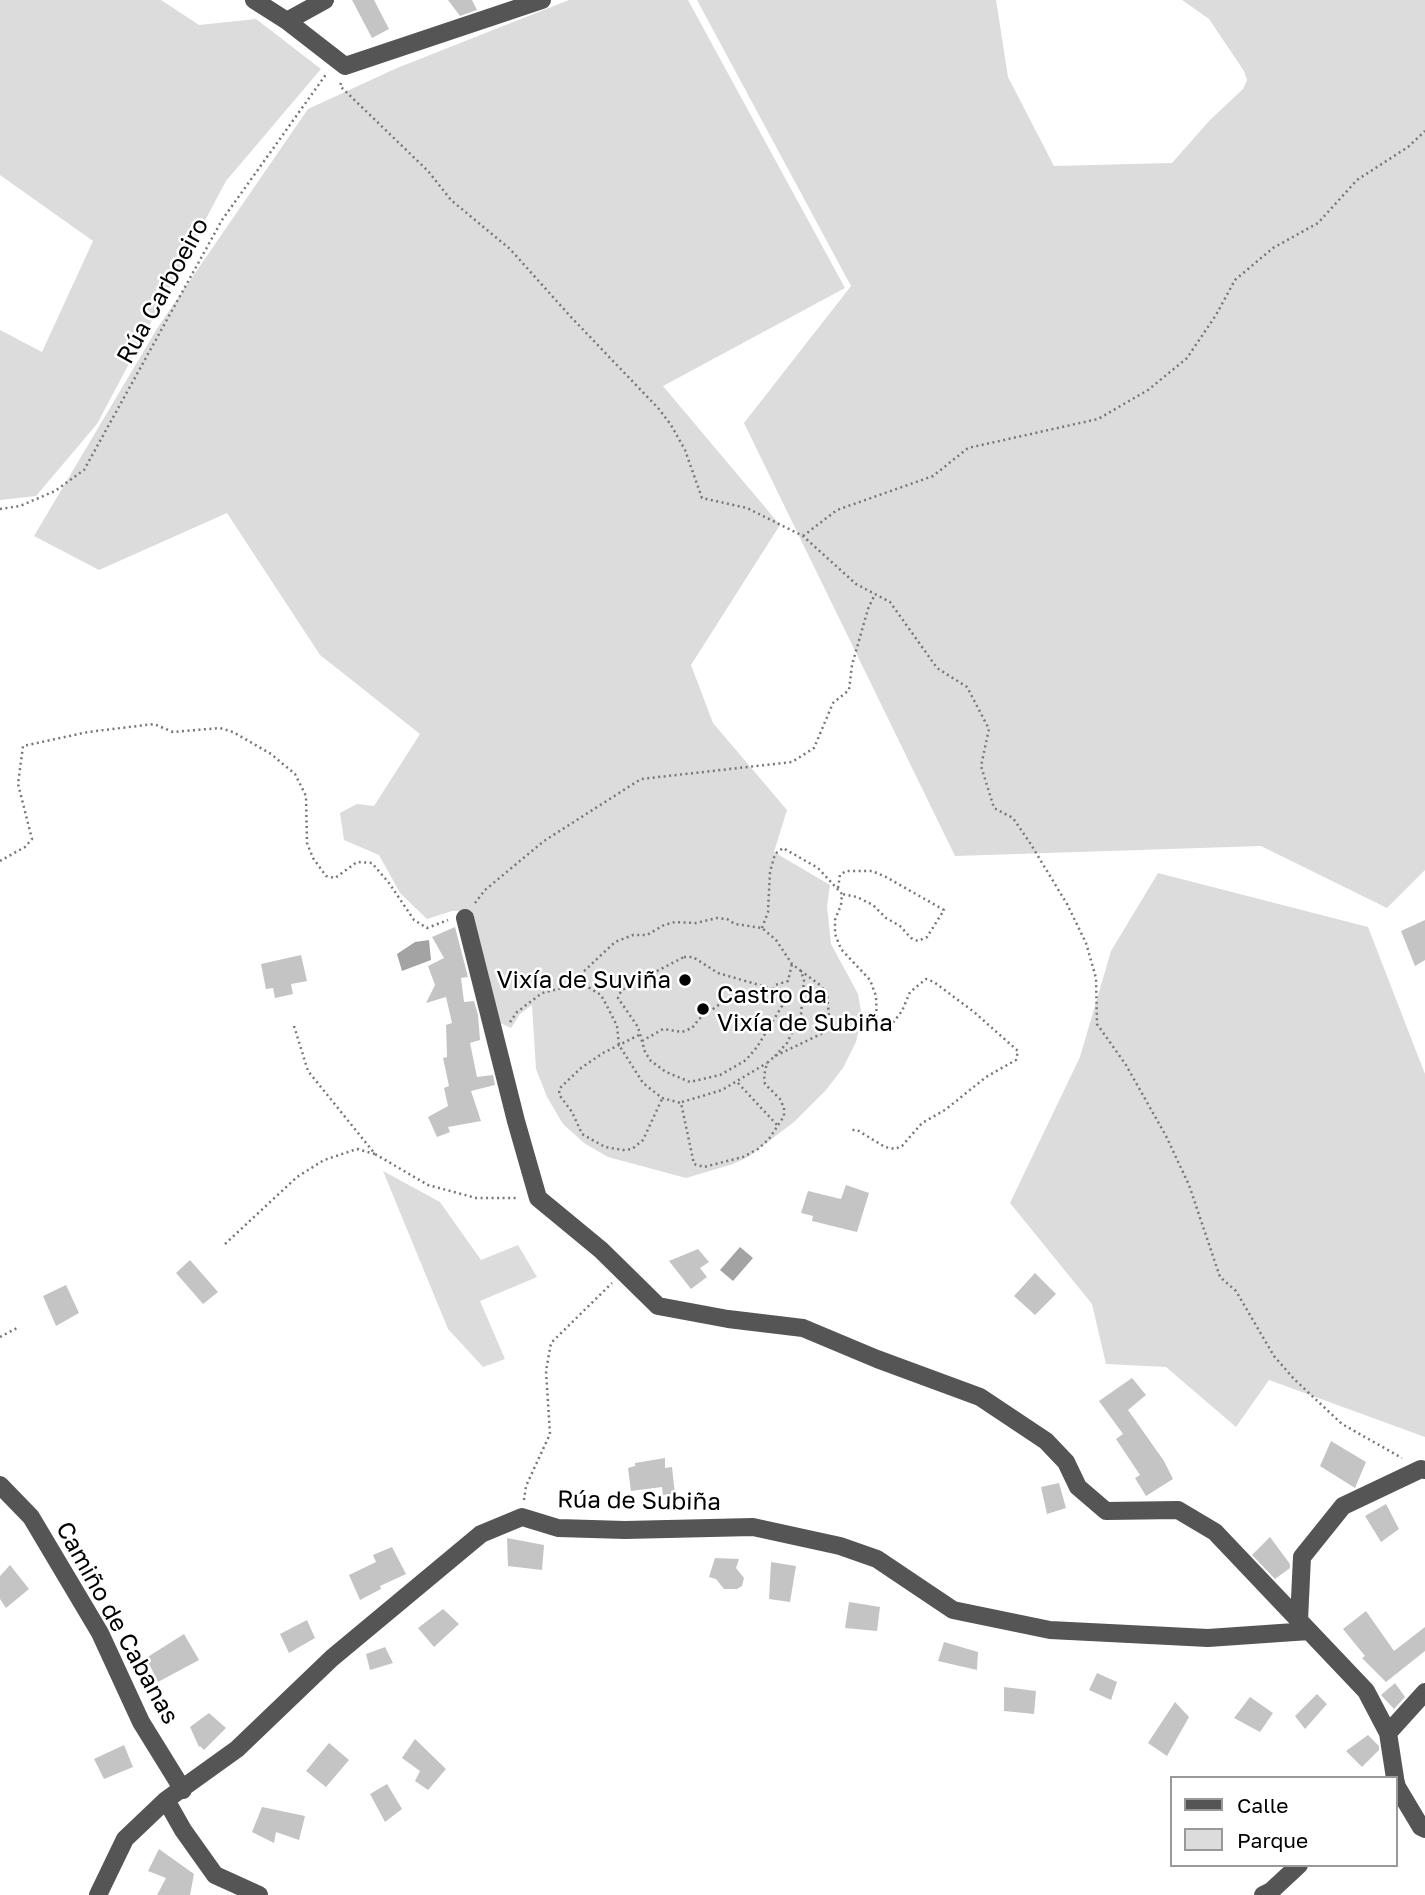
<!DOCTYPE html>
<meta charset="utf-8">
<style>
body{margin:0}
#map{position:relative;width:1425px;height:1895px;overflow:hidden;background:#fff;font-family:"Golos Text",sans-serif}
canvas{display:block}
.legend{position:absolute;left:1170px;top:1776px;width:228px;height:91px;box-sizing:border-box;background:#fff;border:2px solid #999;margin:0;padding:9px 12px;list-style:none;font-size:21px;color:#000}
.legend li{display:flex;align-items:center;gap:14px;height:35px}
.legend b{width:35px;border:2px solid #999}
</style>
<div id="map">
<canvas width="1425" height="1895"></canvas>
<ul class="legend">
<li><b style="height:9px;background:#555"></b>Calle</li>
<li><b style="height:19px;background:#dcdcdc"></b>Parque</li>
</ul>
</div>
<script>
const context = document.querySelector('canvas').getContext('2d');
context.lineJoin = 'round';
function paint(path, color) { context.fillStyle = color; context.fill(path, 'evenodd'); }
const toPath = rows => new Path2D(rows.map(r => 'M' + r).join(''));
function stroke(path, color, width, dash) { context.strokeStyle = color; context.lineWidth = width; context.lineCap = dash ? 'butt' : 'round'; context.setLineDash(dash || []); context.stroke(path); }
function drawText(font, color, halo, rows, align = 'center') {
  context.font = font + ' "Golos Text",sans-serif'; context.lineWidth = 5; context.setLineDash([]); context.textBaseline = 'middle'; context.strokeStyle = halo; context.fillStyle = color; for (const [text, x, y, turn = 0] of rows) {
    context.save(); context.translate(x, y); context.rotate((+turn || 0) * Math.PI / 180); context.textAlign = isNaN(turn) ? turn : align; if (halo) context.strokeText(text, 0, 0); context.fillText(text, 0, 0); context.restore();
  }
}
const green = toPath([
 [0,0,161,0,199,25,256,19,321,69,226,181,97,424,36,496,0,500,0,330,42,352,93,241,0,175],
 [569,0,688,0,845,288,663,386,780,525,691,665,713,723,787,810,774,852,830,885,827,906,831,944,858,994,862,1017,856,1042,843,1068,826,1090,794,1122,748,1157,733,1164,686,1178,608,1157,584,1143,563,1124,547,1097,536,1069,532,1005,520,1014,511,1028,498,1022,470,910,452,911,427,919,400,893,379,855,344,840,340,813,357,804,374,806,420,734,320,655,227,513,99,570,34,536,158,327,308,109,397,68],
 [697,0,996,0,1008,77,1054,166,1172,163,1209,121,1243,89,1247,80,1244,71,1209,19,1182,0,1425,0,1425,870,1387,908,1261,846,955,856,744,423,851,286],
 [1158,873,1368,927,1425,1074,1425,1437,1269,1380,1236,1427,1166,1367,1106,1364,1092,1304,1010,1203,1080,1057,1111,951],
 [383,1171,440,1202,481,1260,518,1245,537,1277,480,1301,505,1359,483,1367,448,1329]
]);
const water = toPath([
 [429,940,431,960,402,971,397,954,415,942],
 [740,1247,753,1258,733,1281,720,1270]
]);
const building = toPath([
 [352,0,374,0,389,29,372,38],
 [448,0,472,0,477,10,460,16],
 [1425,920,1425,960,1415,966,1401,931],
 [455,927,468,977,461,978,464,1002,474,1001,478,1015,480,1040,470,1043,477,1077,493,1075,495,1085,471,1091,481,1121,448,1127,450,1132,437,1137,428,1117,448,1106,444,1088,449,1086,443,1058,447,1057,446,1025,452,1023,446,997,426,1003,435,985,428,966,444,958,432,937],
 [301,955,307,981,291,984,293,994,275,998,273,988,266,989,261,964],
 [846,1185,869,1193,857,1232,812,1221,813,1216,801,1213,808,1191,841,1199],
 [698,1249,709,1262,700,1268,707,1277,691,1289,669,1261],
 [190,1260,218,1292,203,1304,176,1273],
 [1035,1273,1056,1294,1035,1315,1014,1296],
 [66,1285,79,1313,56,1326,43,1296],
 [1132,1378,1146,1395,1128,1410,1164,1461,1173,1479,1146,1496,1135,1478,1140,1475,1116,1439,1123,1434,1099,1401],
 [1331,1441,1366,1462,1355,1488,1320,1466],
 [665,1458,665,1468,672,1467,675,1495,663,1495,662,1487,631,1491,628,1468,635,1466,635,1463],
 [1059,1483,1066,1508,1047,1514,1041,1487],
 [1386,1504,1399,1529,1381,1542,1365,1516],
 [1270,1537,1290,1564,1290,1568,1275,1579,1252,1555],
 [507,1538,544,1545,542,1570,508,1566],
 [392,1547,406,1574,380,1586,381,1589,360,1600,349,1575,376,1562,373,1555],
 [715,1558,739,1559,736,1568,744,1578,742,1586,737,1589,724,1589,716,1579,709,1577],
 [771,1562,796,1566,790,1602,769,1599],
 [10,1565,29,1589,6,1608,0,1599,0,1576],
 [849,1602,880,1607,877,1631,845,1628],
 [443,1609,459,1624,434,1647,418,1628],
 [1366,1611,1394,1651,1425,1627,1425,1651,1386,1682,1362,1658,1365,1656,1343,1629],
 [307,1620,315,1638,289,1653,280,1634],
 [184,1634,199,1660,158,1682,146,1658],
 [944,1642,978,1652,977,1670,938,1661],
 [385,1647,393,1663,370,1670,366,1654],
 [1097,1673,1117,1682,1111,1700,1089,1690],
 [1395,1683,1405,1697,1394,1709,1381,1695],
 [1004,1687,1036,1691,1034,1714,1004,1711],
 [1317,1694,1327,1704,1305,1729,1295,1716],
 [1250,1697,1273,1713,1260,1732,1234,1718],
 [1175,1702,1189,1717,1167,1756,1148,1743],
 [209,1713,226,1728,204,1750,200,1746,199,1747,190,1727],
 [1368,1735,1379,1746,1379,1750,1362,1767,1346,1751],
 [415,1739,446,1769,428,1790,415,1781,420,1771,402,1758],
 [329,1743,349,1760,326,1787,306,1771],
 [124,1745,133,1767,104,1779,94,1759],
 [387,1784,402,1809,385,1822,370,1794],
 [262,1807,305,1816,299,1840,276,1832,274,1843,252,1832],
 [159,1849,194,1874,190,1895,157,1895,166,1878,148,1871]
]);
const path = toPath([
 [341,83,340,86,428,171,451,200,510,249,570,316,659,409,671,425,685,450,702,498,747,508,803,536,856,584,890,602,937,668,967,687,989,729,981,766,994,808,1013,818,1030,843,1067,904,1086,943,1096,978,1097,1024,1126,1065,1166,1136,1189,1185,1220,1277,1236,1291,1274,1356,1294,1379,1342,1424,1402,1458],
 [0,509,20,506,55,491,84,470,222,220,327,73],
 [803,536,837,510,933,476,968,448,1098,419,1148,390,1187,358,1216,315,1235,280,1273,248,1318,223,1357,180,1408,147,1425,131],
 [0,861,25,847,32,839,18,784,23,746,88,732,154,724,173,732,220,728,233,732,271,754,295,774,306,796,307,843,313,858,326,876,335,878,357,862,372,863,389,883,414,920,427,928,448,920],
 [838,888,840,875,846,871,872,871,886,877,944,910,927,937,918,941,911,938,900,926,886,918,873,905,857,897,842,894],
 [475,903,485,890,544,841,641,779,792,762,814,748,833,703,849,690,852,665,868,609,875,594],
 [762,928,768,912,770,872,775,854,783,848,818,868,842,894,841,905,835,920,835,934,841,949,870,980,876,996,877,1029,882,1030,892,1024,902,1011,910,992,926,979,934,982,974,1012,1018,1051,1016,1060,986,1077,945,1110,922,1123,902,1146,895,1149,885,1147,857,1130,850,1130],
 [684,957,693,957,718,973,773,989,781,999,782,1006,757,1047,746,1060,720,1075,690,1082,666,1072,651,1061,645,1052,638,1027,618,998,621,991,630,985,684,957],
 [773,989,775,985,788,981,792,964],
 [510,1022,517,1012,542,993,579,984],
 [294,1026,308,1071,375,1154,428,1185,476,1198,519,1198],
 [639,1035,603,1053,581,1068,561,1087,559,1091,560,1096,572,1112,582,1134,605,1147,623,1150,632,1149,643,1140,662,1099],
 [642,1041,663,1029,682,1032,692,1028,699,1019,720,1004,747,1000,766,986],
 [775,1056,787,1043,801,1014,804,980,801,971,792,964,776,940,762,928,735,924,727,919,717,918,696,923,675,922,664,925,647,935,633,935,615,942,581,974,579,984,582,987,588,987,601,995,608,1008,617,1026,619,1045,643,1083,662,1098,681,1103,694,1164,704,1167,743,1157,758,1149,769,1139,784,1116,784,1108,780,1099,765,1084,764,1076,767,1063,775,1056,821,1034,827,1027,829,1017,827,994,820,985,801,971],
 [738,1083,778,1126],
 [682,1102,722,1090,767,1063],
 [225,1244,297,1177,324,1160,357,1149,375,1154],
 [0,1337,17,1328],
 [524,1500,526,1486,550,1434,546,1371,551,1343,612,1283]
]);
const minor = toPath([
 [254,0,287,21,345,66,542,0],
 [287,21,325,0],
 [465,918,516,1121,538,1198,601,1250,658,1306,728,1319,803,1328,877,1359,980,1397,1046,1441,1066,1462,1078,1487,1106,1511,1178,1510,1215,1532,1366,1691,1388,1733,1395,1778],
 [0,1485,31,1517,100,1633,141,1722,183,1790],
 [1299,1620,1302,1557,1343,1506,1421,1469,1425,1470],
 [1388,1733,1425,1692],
 [1395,1779,1397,1787,1421,1827,1425,1829],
 [166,1800,183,1830,215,1875,259,1895],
 [98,1895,125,1839,166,1800,237,1749,332,1658,481,1534,522,1517,558,1528,625,1530,753,1527,840,1546,877,1559,953,1610,1050,1630,1208,1638,1309,1631],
 [1263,1895,1271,1891,1299,1865]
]);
const markers = [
 [685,980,7,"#000"],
 [703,1009,7,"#000"]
];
const streetNames = [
 ["Rúa Carboeiro",163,291,-61],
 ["Rúa de Subiña",639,1501,1],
 ["Camiño de Cabanas",117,1623,61]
];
const poiNames = [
 ["Vixía de Suviña",671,980],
 ["Castro da",717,995,"left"],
 ["Vixía de Subiña",717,1023,"left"]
];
paint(green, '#dcdcdc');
paint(water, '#a3a3a3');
paint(building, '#c4c4c4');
stroke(path, '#777', 2.5, [2, 3.5]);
stroke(minor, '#555', 18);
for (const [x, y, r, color] of markers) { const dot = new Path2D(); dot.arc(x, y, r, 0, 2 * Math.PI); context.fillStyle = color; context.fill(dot); stroke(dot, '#fff', 2.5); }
drawText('24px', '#000', '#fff', streetNames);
drawText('24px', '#000', '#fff', poiNames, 'right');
</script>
